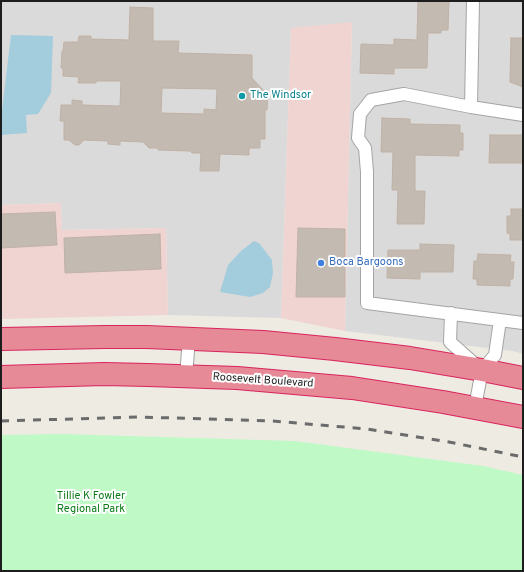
<!DOCTYPE html>
<style>
body{margin:0}
#map{position:relative;width:524px;height:572px;overflow:hidden;background:#eeebe3;font-family:Overpass,sans-serif}
canvas{display:block}
.frame{position:absolute;inset:0;border:2px solid #1d1d1d;pointer-events:none}
</style>
<div id="map">
<canvas width="524" height="572"></canvas>
<div class="frame"></div>
</div>
<script>
const context = document.querySelector('canvas').getContext('2d');
context.lineJoin = 'round';
function paint(path, color) { context.fillStyle = color; context.fill(path, 'evenodd'); }
const toPath = rows => new Path2D(rows.map(r => 'M' + r).join(''));
function stroke(path, color, width, dash) { context.strokeStyle = color; context.lineWidth = width; context.lineCap = dash ? 'butt' : 'round'; context.setLineDash(dash || []); context.stroke(path); }
function drawText(font, color, halo, rows, align = 'center') {
  context.font = font + ' Overpass,sans-serif'; context.lineWidth = 4; context.setLineDash([]); context.textBaseline = 'middle'; context.strokeStyle = halo; context.fillStyle = color; for (const [text, x, y, turn = 0] of rows) {
    context.save(); context.translate(x, y); context.rotate((+turn || 0) * Math.PI / 180); context.textAlign = isNaN(turn) ? turn : align; if (halo) context.strokeText(text, 0, 0); context.fillText(text, 0, 0); context.restore();
  }
}
const residential = toPath([
 [1,1,523,1,523,354,513,351,345,331,352,23,291,28,281,318,168,315,166,228,62,230,61,203,1,205]
]);
const commercial = toPath([
 [352,22,345,331,281,318,291,28],
 [61,203,62,230,166,228,168,315,1,319,1,205]
]);
const park = toPath([
 [61,434,295,441,483,466,523,475,523,571,1,571,1,435]
]);
const water = toPath([
 [11,35,53,36,51,93,38,114,26,115,27,133,1,135,1,119],
 [254,241,259,243,272,260,273,273,270,287,263,293,250,297,220,292,228,265,241,251]
]);
const building = toPath([
 [418,1,449,1,448,30,441,30,441,33,428,33,427,68,394,68,394,74,360,73,361,44,394,45,394,39,417,40,418,1],
 [130,7,153,8,153,41,179,41,178,53,252,55,252,78,264,91,268,91,267,110,265,110,265,139,260,139,260,148,249,148,249,155,220,154,219,171,200,171,201,153,192,153,190,151,158,150,158,148,149,148,143,142,120,141,120,145,108,144,108,141,84,140,79,145,75,145,69,140,64,140,64,121,60,121,61,105,72,105,72,100,82,101,82,105,120,106,121,81,96,81,96,83,78,83,79,77,63,76,63,68,61,68,62,51,63,51,64,42,78,42,79,36,91,36,91,39,129,40,130,7],
 [162,88,217,89,216,110,204,109,204,114,161,113,162,88],
 [511,38,523,38,523,87,510,82,511,38],
 [382,118,410,119,410,124,460,125,460,133,463,133,463,150,459,150,459,156,415,155,415,191,425,191,424,224,397,224,398,190,392,190,393,152,381,152,382,118],
 [490,135,523,135,523,163,489,163,490,135],
 [511,209,523,209,523,240,510,240,510,234,507,233,507,216,511,216,511,209],
 [55,212,57,245,1,248,1,214,55,212],
 [298,228,345,229,345,297,296,297,298,228],
 [160,234,161,269,65,273,64,238,160,234],
 [420,244,454,245,453,272,420,272,420,279,387,278,388,250,420,250,420,244],
 [478,254,511,255,510,262,514,262,513,279,510,279,510,286,477,285,477,279,473,279,474,261,477,261,478,254]
]);
const street = toPath([
 [473,1,471,107,404,94,371,100,360,114,358,138,365,148,367,172,367,303,523,323],
 [471,107,523,115],
 [451,313,450,342,478,367],
 [186,377,189,338],
 [475,407,482,370,495,355,500,320]
]);
const highway = toPath([
 [1,339,105,337,147,337,263,342,335,349,410,358,482,370,523,378],
 [1,377,104,374,148,375,237,378,352,388,443,402,523,417]
]);
const rail = toPath([
 [1,421,140,417,273,421,367,429,449,442,523,457]
]);
const markers = [
 [242,96,4,"#0f9aa8"],
 [321,263,4,"#3f7fe0"]
];
const cultureNames = [
 ["The Windsor",250,96]
];
const shopNames = [
 ["Boca Bargoons",329,263]
];
const streetNames = [
 ["Roosevelt Boulevard",263,381,4]
];
const parkNames = [
 ["Tillie K Fowler",91,497],
 ["Regional Park",91,510]
];
paint(residential, '#dbdada');
paint(commercial, '#f0d4d2');
paint(park, '#bff9c6');
paint(water, '#a3cddc');
paint(building, '#c3bab2');
stroke(building, '#c0b2a5', 1);
stroke(street, '#a4a4a4', 14);
stroke(highway, '#d9245c', 24);
stroke(street, '#fff', 12);
stroke(highway, '#e68a98', 22);
stroke(rail, '#6b6b6b', 3, [8, 8]);
for (const [x, y, r, color] of markers) { const dot = new Path2D(); dot.arc(x, y, r, 0, 2 * Math.PI); context.fillStyle = color; context.fill(dot); stroke(dot, '#fff', 1.5); }
drawText('11px', '#0d838f', '#fff', cultureNames, 'left');
drawText('11px', '#366cbe', '#fff', shopNames, 'left');
drawText('11px', '#1d1d1d', '#fff', streetNames);
drawText('11px', '#0b7b18', '#fff', parkNames);
</script>
